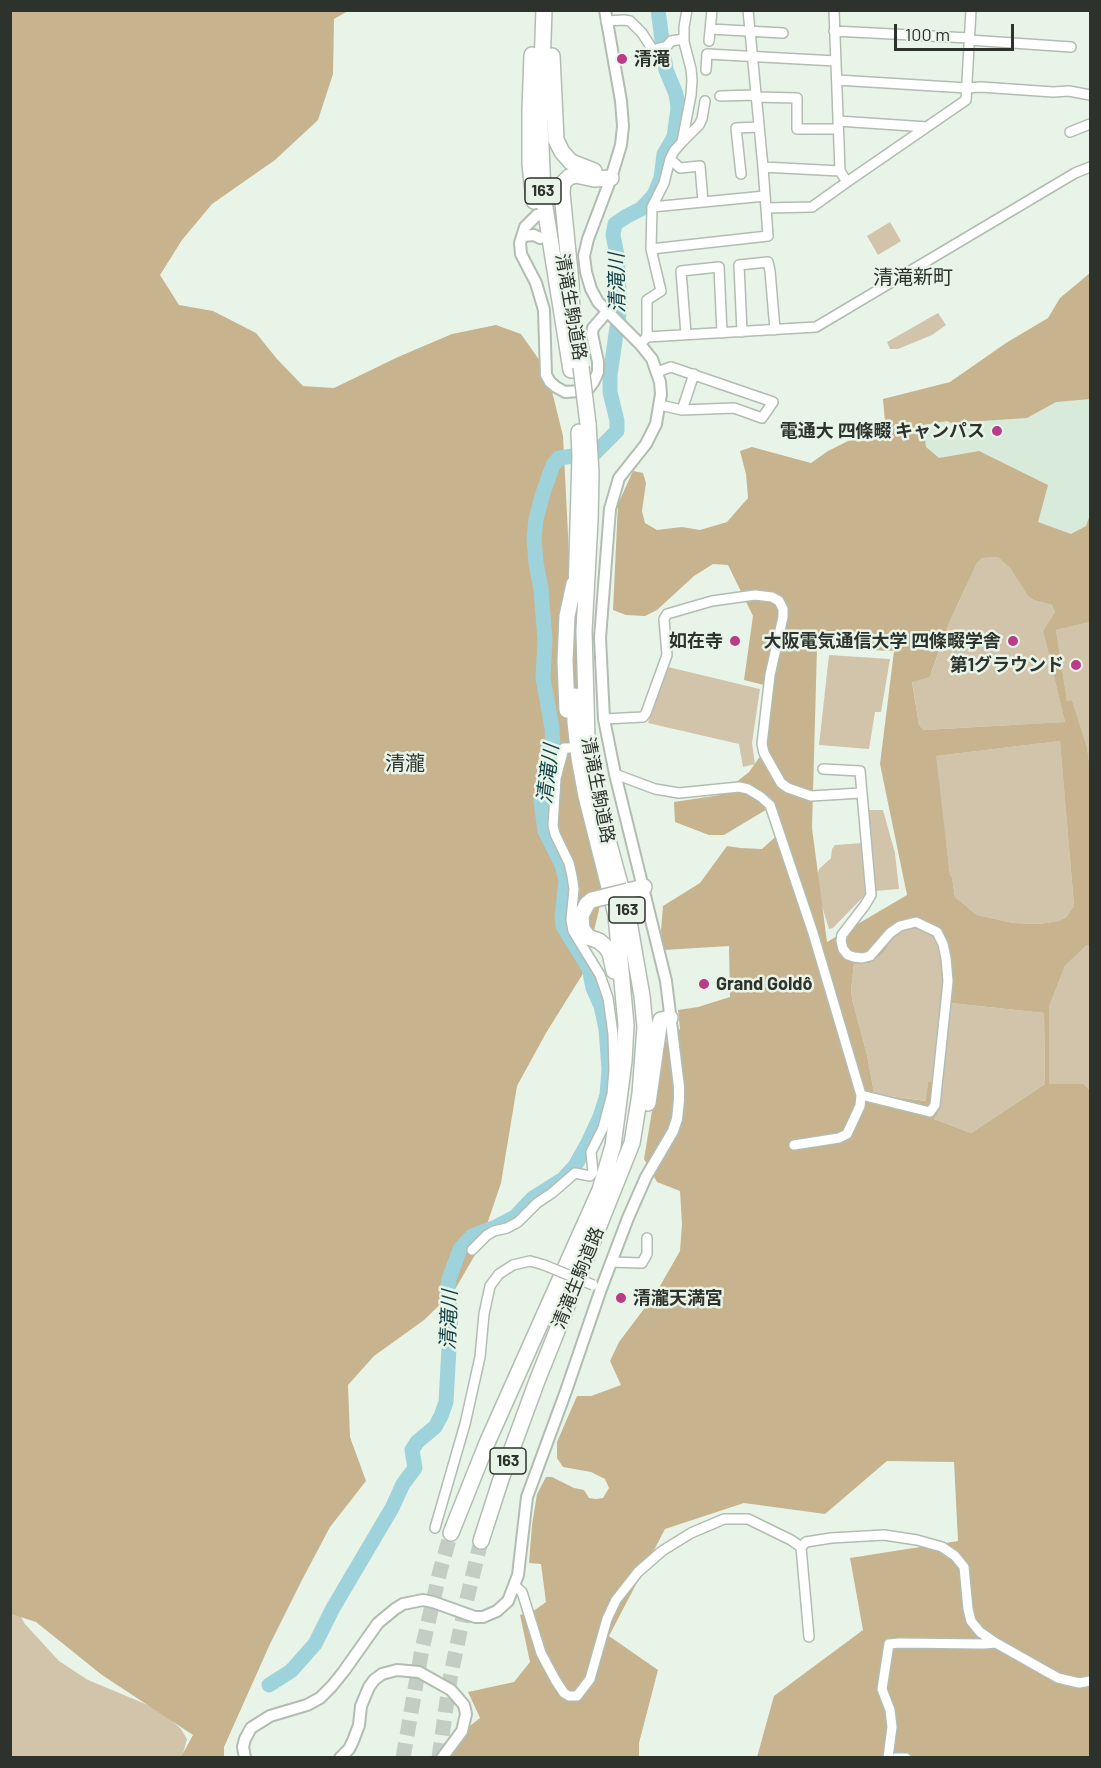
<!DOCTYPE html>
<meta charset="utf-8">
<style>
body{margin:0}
#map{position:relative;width:1101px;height:1768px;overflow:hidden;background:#e9f4e9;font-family:Barlow,sans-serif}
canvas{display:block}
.frame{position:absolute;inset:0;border:12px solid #2d322d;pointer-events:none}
.scale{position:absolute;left:894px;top:24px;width:120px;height:27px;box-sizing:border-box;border:3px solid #2d322d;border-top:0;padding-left:8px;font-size:18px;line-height:21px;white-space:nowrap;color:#2d322d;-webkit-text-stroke:4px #e9f4e9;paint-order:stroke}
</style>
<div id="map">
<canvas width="1101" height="1768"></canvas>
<div class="frame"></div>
<div class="scale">100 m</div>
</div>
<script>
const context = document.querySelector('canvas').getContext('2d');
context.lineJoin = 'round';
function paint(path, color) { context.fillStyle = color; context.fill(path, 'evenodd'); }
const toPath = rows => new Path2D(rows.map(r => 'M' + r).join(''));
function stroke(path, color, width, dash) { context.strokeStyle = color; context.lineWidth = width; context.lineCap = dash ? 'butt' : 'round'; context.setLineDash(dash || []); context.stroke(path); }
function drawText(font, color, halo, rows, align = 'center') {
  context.font = font + ' Barlow,"Noto Sans JP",sans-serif'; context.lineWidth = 5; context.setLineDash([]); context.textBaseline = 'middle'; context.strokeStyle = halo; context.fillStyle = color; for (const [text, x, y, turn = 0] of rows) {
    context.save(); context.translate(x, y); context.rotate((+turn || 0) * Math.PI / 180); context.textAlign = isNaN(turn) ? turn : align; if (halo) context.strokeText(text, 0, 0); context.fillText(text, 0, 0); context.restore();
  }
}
const built = toPath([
 [1090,388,1090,908,916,457,916,426]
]);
const green = toPath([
 [890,222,901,241,878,255,867,236],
 [938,313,946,325,932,335,898,349,890,349,887,342],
 [998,557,1010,568,1028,596,1034,600,1052,605,1055,612,1043,631,1065,722,924,730,919,725,912,681,927,678,932,671,949,623,977,563,982,558],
 [1090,622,1090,762,1089,763,1087,747,1072,700,1067,701,1056,630],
 [829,655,890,659,881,712,875,712,869,749,819,745],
 [668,667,760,689,752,743,755,764,743,767,739,744,648,723,663,670],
 [1060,741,1074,906,1066,917,1059,921,1039,924,1013,923,977,915,955,897,952,877,950,875,935,756],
 [867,810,883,810,895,853,899,889,875,891],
 [863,843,865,895,833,928,829,929,818,893,816,880,819,869,831,858,832,849,835,845],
 [912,928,928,932,935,937,941,947,942,954,941,976,945,977,934,1082,928,1082,927,1101,890,1096,889,1100,875,1098,867,1055,852,999,851,990,854,964,870,963,896,933,901,929],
 [1087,945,1090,945,1090,1088,1088,1089,1049,1085,1049,1007,1065,966],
 [951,1003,1044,1013,1045,1084,971,1133,934,1119,937,1113],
 [10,1598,25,1624,59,1661,88,1680,155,1708,170,1719,181,1729,187,1739,182,1757,11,1757]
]);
const forest = toPath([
 [11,11,348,11,334,19,333,74,318,120,275,160,212,204,182,240,160,275,179,305,213,311,256,333,277,359,303,386,334,388,398,357,452,334,496,325,521,334,547,371,563,436,570,573,582,704,598,751,609,844,599,910,584,972,546,1033,517,1086,501,1183,479,1248,454,1291,424,1320,374,1356,348,1385,350,1437,366,1481,330,1527,302,1580,270,1644,224,1747,224,1757,181,1757,193,1735,102,1675,36,1622,11,1614],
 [1090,273,1090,399,1056,402,1027,418,951,423,947,421,923,425,926,447,939,458,979,451,1048,485,1038,522,1071,534,1086,526,1090,515,1090,622,1056,630,1067,701,1072,700,1087,747,1089,762,1090,762,1090,945,1087,945,1065,966,1049,1007,1049,1084,1083,1084,1088,1089,1090,1088,1090,1757,757,1757,774,1696,863,1630,850,1558,958,1541,954,1462,887,1461,825,1514,744,1503,665,1529,609,1636,658,1670,639,1743,639,1757,429,1758,480,1718,468,1692,514,1682,530,1662,520,1615,535,1610,546,1602,541,1564,529,1563,532,1525,537,1494,546,1477,552,1477,574,1488,584,1490,589,1498,596,1499,603,1498,609,1488,605,1479,591,1472,563,1467,557,1458,557,1442,577,1396,591,1396,621,1385,610,1361,619,1342,656,1293,680,1251,682,1224,680,1191,657,1182,644,1159,663,1045,680,1029,678,1010,698,1007,730,997,729,946,664,950,661,931,663,906,700,883,727,846,740,848,762,849,784,829,774,805,724,835,709,835,675,822,674,802,720,795,749,772,766,748,772,687,744,680,753,616,728,565,713,564,694,576,657,610,645,616,626,615,613,610,618,504,633,471,643,473,646,483,642,511,645,523,657,530,682,527,700,530,727,522,748,498,746,474,740,451,752,447,811,463,828,451,848,441,886,433,883,399,950,382,1006,343,1048,318,1060,298],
 [998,557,1010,568,1028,596,1034,600,1052,605,1055,612,1043,631,1065,722,924,730,919,725,912,682,927,678,930,676,949,623,977,563,982,558],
 [817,648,894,651,880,764,907,895,827,942,812,828],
 [1060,741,1074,906,1066,917,1059,921,1039,924,1013,923,977,915,955,897,952,877,950,875,936,756],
 [912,928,928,932,935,937,941,947,942,954,941,976,945,977,933,1082,928,1082,926,1101,889,1096,889,1100,875,1098,867,1055,852,999,851,990,854,964,870,963,883,953,896,933,901,929],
 [951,1003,1044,1013,1045,1084,971,1133,934,1119,937,1114]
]);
const river = toPath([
 [269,1685,291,1671,315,1644,333,1608,392,1508,403,1484,415,1468,412,1450,417,1442,435,1427,441,1416,446,1402,451,1312,447,1293,449,1279,460,1249,472,1236,496,1227,515,1217,533,1198,563,1179,575,1166,588,1143,600,1117,607,1095,609,1069,606,1029,601,1006,593,988,589,968,563,926,562,917,566,880,562,865,545,831,541,801,553,748,552,728,543,678,545,640,541,589,536,563,534,538,536,519,543,493,553,465,559,458,595,453,617,431,617,421,610,392,610,375,620,307,617,255,613,235,615,224,627,216,641,209,654,195,661,178,664,154,674,137,678,108,676,94,666,70,658,10]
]);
const trunkTunnel = toPath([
 [403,1758,422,1649,440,1571,451,1533],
 [439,1758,450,1679,466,1603,481,1541]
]);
const minor = toPath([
 [748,10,763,167,768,236,651,249,652,207,765,196],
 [606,21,624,20,630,21,642,33,653,50,667,46,671,41,684,39],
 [710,29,783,33],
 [834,31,969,38],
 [969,40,1071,47],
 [709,41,712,10],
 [706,70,707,54,836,61],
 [837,80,967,88,981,87,1053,92,1069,91,1090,95],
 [720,96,755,95],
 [755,97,797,98,797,129,838,129],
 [838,121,927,127],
 [1070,132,1090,124],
 [682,142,699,125,702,119,705,101],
 [670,159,680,168,700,166,703,202],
 [763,167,840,171],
 [741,174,736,128,759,127],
 [847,182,966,100,971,10],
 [652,207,664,183,670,159,674,151,682,142,691,95,692,80,691,69,684,42,684,27,687,10],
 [766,208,812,207,847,182,840,171,834,10],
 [742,332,739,265,768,262,770,271,775,330],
 [686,334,681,271,719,267,722,333],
 [647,337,647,300,661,291,651,249],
 [640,344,647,337,816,327,1075,173,1090,167],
 [657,372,671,367,773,402,762,418,734,408,682,410,660,405],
 [682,410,694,374],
 [604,719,643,717,646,713,667,655,664,619,667,614,712,601,755,595,772,597,779,601,783,609,783,617,770,675,762,744,764,753,781,783,788,788,811,796,861,793],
 [823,769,860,771,871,895,865,905,842,935,841,941,843,949,848,955,854,957,862,958,870,956,890,933,900,926,916,922,937,932,943,944,946,958,948,981,946,1001,935,1105,930,1112,861,1095],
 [615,774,655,789,679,793,739,787,748,789,761,797,770,805,813,933,861,1095,860,1106,847,1134,839,1138,794,1145],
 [472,1250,487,1235,494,1231,507,1228,518,1222,537,1203,552,1193,575,1173,590,1176,593,1172,591,1152,603,1128,612,1094,614,1070,613,1034,608,998,600,975,573,931,571,920,574,889,572,876,569,863,555,834,553,826,556,778,564,748,570,748],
 [611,1262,642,1263,647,1254,647,1238],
 [435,1528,465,1424,480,1357,484,1314,490,1286,499,1274,513,1265,530,1261,544,1265],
 [801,1547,806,1542,831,1538,884,1535,917,1540,942,1547,955,1556,964,1567,968,1609,971,1621,980,1632,996,1643,1058,1678,1079,1683,1090,1681],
 [801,1547,809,1637],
 [515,1586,522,1592,541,1653,556,1681,564,1693,569,1696,577,1696,590,1679,607,1619,616,1600,638,1572,662,1551,691,1533,724,1519,748,1519,791,1540,801,1547],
 [888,1758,892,1727,890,1710,882,1689,889,1644,899,1643,984,1644,996,1643],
 [896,1758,906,1758]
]);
const tertiary = toPath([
 [537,215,525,227,520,243,521,254,536,283,544,310,546,375,550,382,556,387,565,392,580,391,589,388,594,381,598,372,598,362,592,334,593,328,607,312],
 [523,236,534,235,540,238],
 [245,1758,243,1747,245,1739,251,1728,270,1716,307,1705,320,1698,332,1686,344,1671,378,1623,395,1609,403,1604,423,1600,433,1602,475,1617,483,1617,497,1611,508,1601,518,1575,527,1497,566,1391,601,1289,628,1218,646,1177,673,1131,677,1119,679,1100,679,1087,666,981,615,774,604,719,600,638,610,509,619,478,646,444,656,424,661,394,660,382,652,359,640,344,598,302,591,289,586,272,584,256,588,239,611,178,621,145,623,126,621,101,605,10],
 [340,1758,349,1749,353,1741,359,1725,361,1706,369,1687,374,1680,382,1674,397,1670,419,1672,451,1690,464,1705,466,1714,462,1731,442,1758]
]);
const trunk = toPath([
 [544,10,540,122,543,195,571,370],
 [532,55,530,110,530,164,534,201],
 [552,56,556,140,562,152,571,162,594,171],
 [572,314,571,283,562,193,563,183,569,177,576,175,594,179,611,178],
 [576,594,580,457,579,432],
 [567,710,565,661,567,616,574,584],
 [628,891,644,887],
 [592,900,587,904,581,916,582,929,588,937,599,941,606,947,610,953,614,971],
 [648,1103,659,1026,661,1020,670,1018],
 [451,1533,487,1443,600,1190,613,1146,624,1061,626,1025,616,915,586,796,579,758,575,722,575,696],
 [481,1541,501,1479,537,1381,632,1143,640,1094,645,1027,642,996,627,910,605,829,587,739,584,631,590,520,591,473,588,424]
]);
const minorBridge = toPath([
 [544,1265,593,1285]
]);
const trunkBridge = toPath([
 [581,367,588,424],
 [592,900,628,891]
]);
const markers = [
 [622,59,6,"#ba3b87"],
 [997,431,6,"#ba3b87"],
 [735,641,6,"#ba3b87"],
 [1013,641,6,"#ba3b87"],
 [1076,665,6,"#ba3b87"],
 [704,984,6,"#ba3b87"],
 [621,1298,6,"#ba3b87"]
];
const shields = [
 [543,191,36],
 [627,910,36],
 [508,1461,36]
];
const shieldNames = [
 ["163",543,191],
 ["163",627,910],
 ["163",508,1461]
];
const poiNames = [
 ["清滝",634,59,"left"],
 ["電通大 四條畷 キャンパス",985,431],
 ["如在寺",723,641],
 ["大阪電気通信大学 四條畷学舎",1001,641],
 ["第1グラウンド",1064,665],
 ["Grand Goldô",716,984,"left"],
 ["清瀧天満宮",633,1298,"left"]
];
const streetNames = [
 ["清滝生駒道路",571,307,80],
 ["清滝生駒道路",598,790,79],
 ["清滝生駒道路",578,1278,-68]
];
const neighbourhoodNames = [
 ["清滝新町",913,277],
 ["清瀧",405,763]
];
const waterNames = [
 ["清滝川",617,283,-91],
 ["清滝川",548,774,-83],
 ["清滝川",449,1320,-88]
];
paint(built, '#d8ead9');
paint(green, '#d2c4aa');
paint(forest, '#c7b38e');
stroke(river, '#9fd3dc', 15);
stroke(trunkTunnel, '#c3cdc3', 15, [15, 8]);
stroke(minor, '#b2bdb2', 12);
stroke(tertiary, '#b2bdb2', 14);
stroke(trunk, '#b2bdb2', 18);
stroke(minor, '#fff', 9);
stroke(tertiary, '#fff', 10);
stroke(trunk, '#fff', 15);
stroke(minorBridge, '#b2bdb2', 12, []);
stroke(trunkBridge, '#b2bdb2', 18, []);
stroke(minorBridge, '#fff', 9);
stroke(trunkBridge, '#fff', 15);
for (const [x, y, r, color] of markers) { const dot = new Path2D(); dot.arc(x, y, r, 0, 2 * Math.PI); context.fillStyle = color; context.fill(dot); stroke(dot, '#e9f4e9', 2); }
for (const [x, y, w] of shields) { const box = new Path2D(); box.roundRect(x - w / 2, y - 13, w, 26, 4.5); context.fillStyle = '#e9f4e9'; context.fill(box); stroke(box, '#2d322d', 1.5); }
drawText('bold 16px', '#2d322d', null, shieldNames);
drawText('bold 18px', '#2d322d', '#e9f4e9', poiNames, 'right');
drawText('18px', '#2d322d', '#e9f4e9', streetNames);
drawText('20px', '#2d322d', '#e9f4e9', neighbourhoodNames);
drawText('italic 20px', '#0f3f46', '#e9f4e9', waterNames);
</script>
